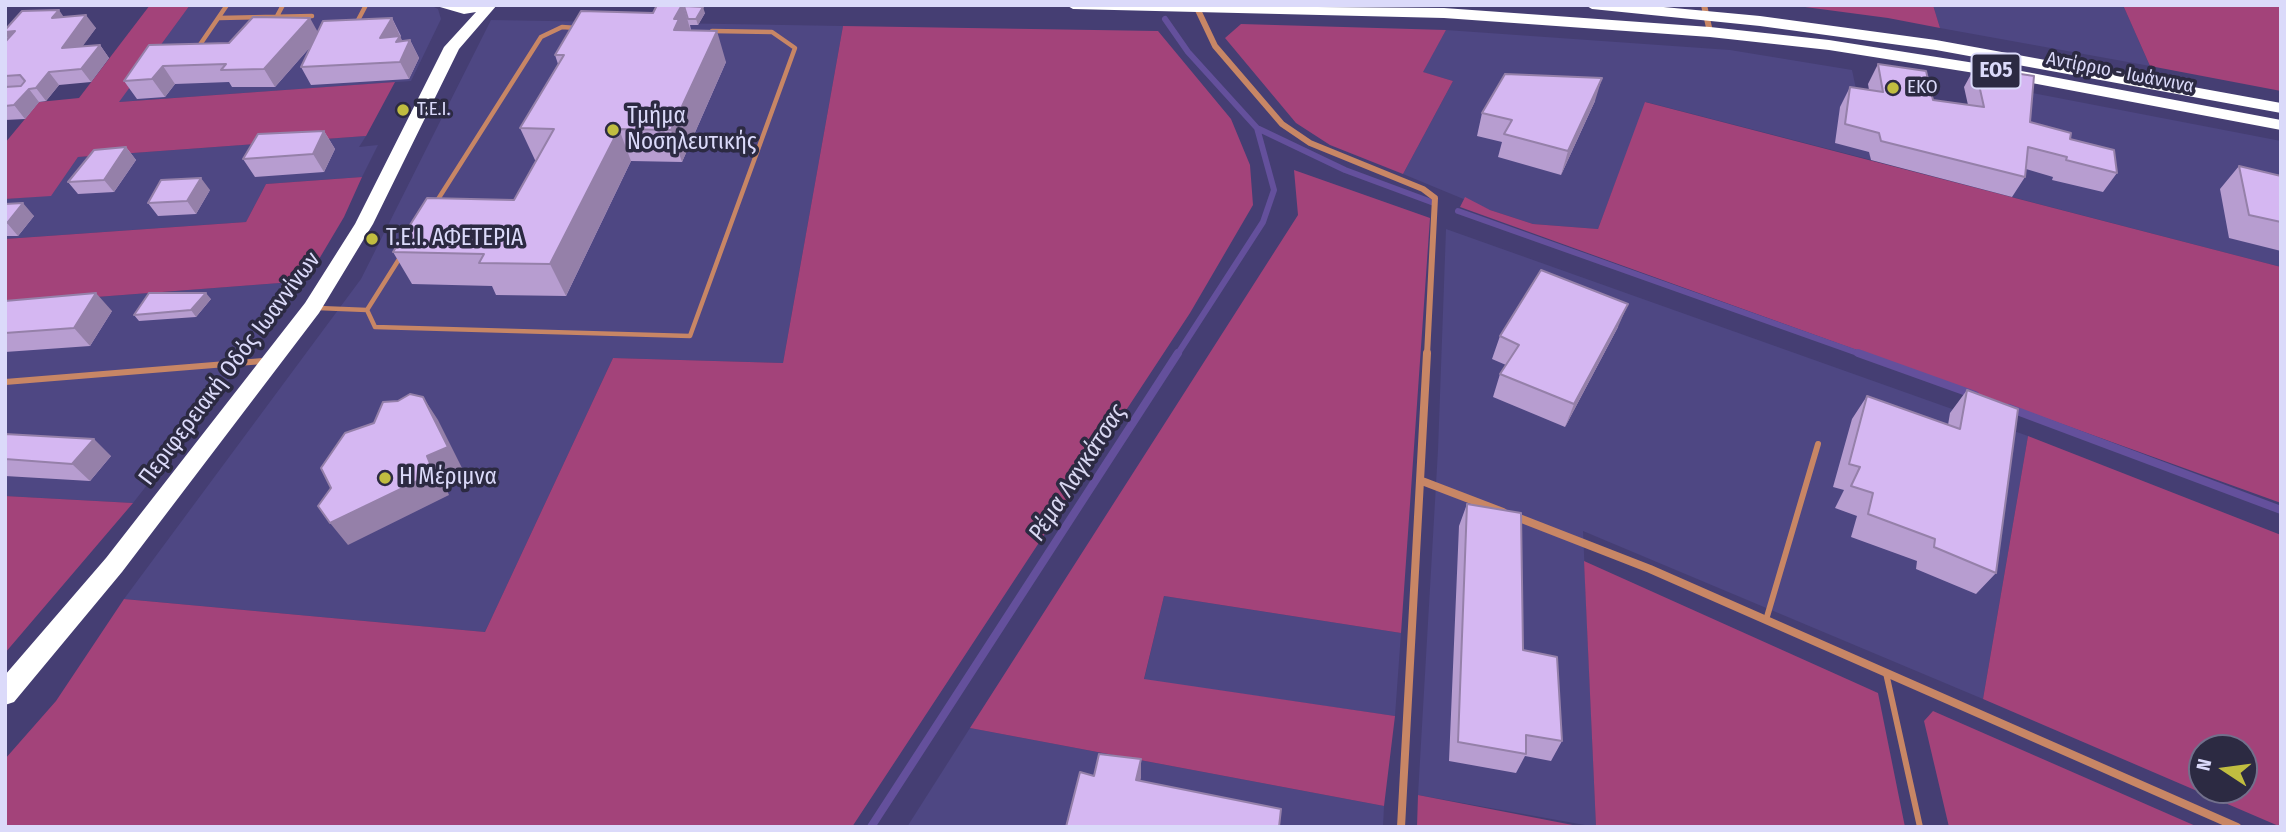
<!DOCTYPE html>
<meta charset="utf-8">
<style>
body{margin:0}
#map{position:relative;width:2286px;height:832px;overflow:hidden;background:#453e73;font-family:"Fira Sans Condensed",sans-serif}
canvas{display:block}
.frame{position:absolute;inset:0;border:7px solid #dbdafa;pointer-events:none}
.north{position:absolute;left:2188px;top:734px;width:70px;height:70px;box-sizing:border-box;background:#2c2a42;border:2px solid #72708c;border-radius:50%;rotate:283deg;font-size:19px;font-weight:700;line-height:28px;text-align:center;color:#dbdafa}
.north::after{content:'';display:block;margin:auto;width:24px;height:32px;background:#c1bd40;clip-path:polygon(50% 0,100% 100%,50% 72%,0 100%)}
</style>
<div id="map">
<canvas width="2286" height="832"></canvas>
<div class="frame"></div>
<div class="north">N</div>
</div>
<script>
const context = document.querySelector('canvas').getContext('2d');
context.lineJoin = 'round';
function paint(path, color) { context.fillStyle = color; context.fill(path, 'evenodd'); }
const toPath = rows => new Path2D(rows.map(r => 'M' + r).join(''));
function stroke(path, color, width, dash) { context.strokeStyle = color; context.lineWidth = width; context.lineCap = dash ? 'butt' : 'round'; context.setLineDash(dash || []); context.stroke(path); }
function drawText(font, color, halo, rows, align = 'center') {
  context.font = font + ' "Fira Sans Condensed",sans-serif'; context.lineWidth = 7; context.setLineDash([]); context.textBaseline = 'middle'; context.strokeStyle = halo; context.fillStyle = color; for (const [text, x, y, turn = 0] of rows) {
    context.save(); context.translate(x, y); context.rotate((+turn || 0) * Math.PI / 180); context.textAlign = isNaN(turn) ? turn : align; if (halo) context.strokeText(text, 0, 0); context.fillText(text, 0, 0); context.restore();
  }
}
const built = toPath([
 [190,5,430,5,438,9,441,19,411,81,118,102],
 [1933,5,2123,5,2150,66,1940,28],
 [491,20,843,26,783,363,613,358,485,632,124,599,361,279],
 [1446,30,1730,50,1852,70,1871,160,1646,102,1598,229,1533,224,1490,210,1403,174,1453,81,1422,72],
 [2022,91,2281,141,2281,267,2012,197],
 [366,136,359,147,378,145,362,177,266,184,246,222,5,239,5,199,51,195,78,157],
 [1446,229,2028,436,1983,699,1583,531,1596,827,1418,795,1438,450],
 [306,281,133,503,5,496,5,304],
 [1164,596,1401,633,1395,716,1144,680],
 [970,728,1384,806,1383,827,907,827]
]);
const green = toPath([
 [150,5,190,5,119,102,395,82,366,136,78,157,51,196,5,199,5,143,39,102,79,98],
 [1790,5,1933,5,1940,28,1888,18],
 [2123,5,2281,5,2281,91,2150,66],
 [1241,24,1446,30,1423,72,1453,81,1403,174,1330,145,1296,123,1225,38],
 [843,26,1158,31,1231,119,1250,165,1253,205,1190,313,852,827,5,827,5,759,56,701,124,599,485,632,613,358,783,363],
 [1645,102,2281,267,2281,503,1460,207,1465,197,1490,210,1533,224,1598,229],
 [1294,170,1430,218,1401,633,1164,596,1144,679,1395,716,1384,806,970,728,1298,215],
 [362,177,344,217,306,281,5,304,5,239,246,222,266,184],
 [2028,436,2281,535,2281,827,1983,699],
 [2202,748,2244,748,2244,790,2202,790],
 [5,496,133,503,5,653],
 [1584,561,1878,693,1905,827,1596,827],
 [1933,711,2198,827,1949,827,1924,721],
 [1418,795,1583,827,1417,827]
]);
const streamFar1 = toPath([
 [1165,19,1188,52,1257,128,1345,170,1434,203],
 [1458,211,1863,355],
 [1177,355,1263,222,1274,190,1257,128]
]);
const stream = toPath([
 [1858,353,1975,395],
 [2009,408,2281,510],
 [871,827,1178,353]
]);
const laneFar1 = toPath([
 [219,18,312,16],
 [276,18,283,5],
 [356,24,366,5],
 [197,49,227,5],
 [435,204,541,37,562,27,576,28],
 [318,308,367,310,375,327,690,336,795,48,772,32,712,31],
 [367,310,401,256]
]);
const lane = toPath([
 [5,382,263,361],
 [1766,620,1818,444],
 [1886,673,1920,827]
]);
const streetFar1 = toPath([
 [1704,5,1710,32],
 [1197,8,1215,46,1282,124,1310,143,1423,189,1435,198,1427,355]
]);
const street = toPath([
 [1422,481,1503,512],
 [1514,516,1650,569,2237,827],
 [1401,827,1427,353]
]);
const highway = toPath([
 [433,5,497,5,459,49,373,224,319,313,122,572,14,702,5,705,5,675,106,558,305,303,355,224,444,47,476,12,464,14,433,5],
 [1066,5,1444,8,1710,27,1829,40,2000,67,2281,120,2281,130,2000,77,1829,50,1710,37,1444,18,1073,9,1066,5],
 [1585,5,1642,5,1760,16,1936,40,2281,103,2281,113,1936,50,1760,26,1592,9,1585,5]
]);
const wall = toPath([
 [684,6,705,13,698,25,690,25,691,30,726,62,682,162,631,161,566,296,496,295,492,286,412,284,393,252,514,200,536,160,535,160,520,128,558,64,555,55,653,13],
 [64,17,96,28,82,46,100,45,109,58,91,82,59,85,46,101,39,102,25,119,5,120,5,42,8,39,5,34,5,30],
 [392,18,401,36,400,37,402,41,410,40,419,58,409,79,311,85,301,67,311,46,275,87,232,87,229,82,175,84,165,97,137,99,124,81,229,43,318,32],
 [1878,64,1933,100,1968,105,1964,87,1975,67,2030,122,2070,139,2117,173,2103,192,2052,180,2053,177,2026,169,2025,177,2012,197,1871,160,1869,152,1835,143,1840,107,1850,87,1869,90,1868,84],
 [1595,101,1561,175,1498,157,1502,142,1477,136,1482,113],
 [324,131,335,149,324,172,255,177,243,159],
 [126,147,136,160,114,192,78,194,68,182],
 [2239,166,2281,176,2281,251,2229,238,2220,189],
 [210,190,196,214,158,216,148,203],
 [5,204,34,216,18,236,5,236],
 [211,299,196,317,139,321,134,315],
 [5,301,112,311,90,346,5,352],
 [1618,327,1565,427,1493,397,1500,374,1506,365,1492,359,1500,336],
 [1967,390,1996,573,1976,594,1916,569,1917,561,1851,537,1857,516,1835,508,1844,490,1833,487,1852,419,1867,396,1948,425,1950,413],
 [5,434,111,456,90,481,5,476],
 [1467,504,1523,650,1562,741,1551,761,1525,756,1516,773,1449,761,1459,526]
]);
const shadedWall = toPath([
 [682,5,683,5,692,35,674,30,674,19],
 [703,7,705,13,698,25,696,19],
 [59,10,68,23,52,18],
 [86,15,96,28,72,61,62,48],
 [310,18,320,36,275,87,264,69],
 [392,18,406,49,410,40,419,58,409,79,400,62,380,38],
 [15,31,14,45,5,34,5,32],
 [717,31,726,62,682,162,671,130],
 [100,45,109,58,91,82,81,69],
 [163,66,175,84,165,97,152,79],
 [49,72,59,85,46,101,36,88],
 [1602,78,1595,101,1561,175,1568,151],
 [29,89,39,102,25,119,14,105],
 [619,129,631,161,566,296,550,264],
 [324,131,335,149,324,172,313,154],
 [126,147,136,160,114,192,104,180],
 [201,178,210,190,196,214,187,201],
 [23,203,34,216,18,236,7,223],
 [96,293,112,311,90,346,74,328],
 [206,293,211,299,196,317,191,310],
 [1628,304,1618,327,1565,427,1574,404],
 [423,397,438,420,463,470,442,478,449,495,348,545,330,523,427,456],
 [94,439,111,456,90,481,72,464],
 [1141,759,1141,778,1136,799,1136,780]
]);
const building = toPath([
 [657,5,682,5,674,19,679,19,674,30,717,31,671,130,619,129,550,264,479,263,484,254,393,252,427,198,514,200,554,129,520,128,564,55,555,55,581,11,653,13,657,5],
 [684,6,703,7,696,19,688,19,684,6],
 [59,10,52,18,86,15,62,48,100,45,81,69,49,72,36,88,29,89,14,105,5,106,5,87,21,86,25,81,20,75,5,76,5,42,15,31,5,32,5,30,22,11,59,10],
 [253,17,310,18,264,69,221,70,226,64,163,66,152,79,124,81,149,45,229,43,253,17],
 [392,18,380,38,400,36,396,42,410,40,400,62,301,67,323,21,392,18],
 [1878,64,1926,71,1933,100,1984,107,1975,67,2034,76,2030,122,2071,133,2070,139,2114,150,2117,173,2066,160,2067,157,2028,147,2025,177,1881,141,1879,133,1845,124,1850,87,1883,92,1878,64],
 [1505,74,1602,78,1568,151,1504,134,1512,120,1482,113,1505,74],
 [324,131,313,154,243,159,258,134,324,131],
 [126,147,104,180,68,182,94,150,126,147],
 [2239,166,2281,176,2281,222,2249,215,2239,166],
 [201,178,187,201,148,203,161,180,201,178],
 [23,203,7,223,5,223,5,204,23,203],
 [1541,270,1628,304,1574,404,1500,374,1519,345,1500,336,1541,270],
 [96,293,74,328,5,333,5,301,96,293],
 [149,293,206,293,191,310,134,315,149,293],
 [1967,390,2018,409,1996,573,1934,547,1935,539,1868,514,1873,493,1851,486,1860,467,1849,464,1867,396,1960,429,1967,390],
 [410,394,423,397,448,447,427,456,434,473,330,523,318,506,331,488,321,468,345,433,374,423,383,402,398,401,410,394],
 [5,434,94,439,72,464,5,459,5,434],
 [1467,504,1521,513,1523,650,1557,657,1562,741,1526,735,1526,754,1458,742,1467,504],
 [1099,754,1141,759,1136,780,1281,809,1279,827,1066,827,1080,772,1094,776,1099,754]
]);
const markers = [
 [1893,88,7,"#c1bd40"],
 [403,110,7,"#c1bd40"],
 [613,130,7,"#c1bd40"],
 [372,239,7,"#c1bd40"],
 [385,478,7,"#c1bd40"]
];
const farStreetnames = [
 ["Αντίρριο - Ιωάννινα",2120,73,11]
];
const farPoinames = [
 ["EKO",1907,88],
 ["Τ.Ε.Ι.",417,110]
];
const shields = [
 [1996,71,49]
];
const shieldNames = [
 ["ΕΟ5",1996,71]
];
const poiNames = [
 ["Τμήμα",627,117],
 ["Νοσηλευτικής",627,143],
 ["Τ.Ε.Ι. ΑΦΕΤΕΡΙΑ",386,239],
 ["Η Μέριμνα",399,478]
];
const streetNames = [
 ["Περιφερειακή Οδός Ιωαννίνων",230,369,-53]
];
const waterNames = [
 ["Ρέμα Λαγκάτσας",1078,473,-57]
];
paint(built, '#4e4783');
paint(green, '#a3437a');
stroke(streamFar1, '#64509c', 6);
stroke(stream, '#64509c', 8);
stroke(laneFar1, '#c88665', 4.5);
stroke(lane, '#c88665', 6);
stroke(streetFar1, '#c88665', 6);
stroke(street, '#c88665', 8);
paint(highway, '#fff');
paint(wall, '#b79dd0');
paint(shadedWall, '#9580a9');
paint(building, '#d5b7f2');
stroke(building, '#9580a9', 2);
for (const [x, y, r, color] of markers) { const dot = new Path2D(); dot.arc(x, y, r, 0, 2 * Math.PI); context.fillStyle = color; context.fill(dot); stroke(dot, '#2c2a42', 2.5); }
drawText('19px', '#dbdafa', '#2c2a42', farStreetnames);
drawText('19px', '#dbdafa', '#2c2a42', farPoinames, 'left');
for (const [x, y, w] of shields) { const box = new Path2D(); box.roundRect(x - w / 2, y - 17.5, w, 35, 5); context.fillStyle = '#2c2a42'; context.fill(box); stroke(box, '#dbdafa', 2); }
drawText('bold 21px', '#dbdafa', null, shieldNames);
drawText('23px', '#dbdafa', '#2c2a42', poiNames, 'left');
drawText('23px', '#dbdafa', '#2c2a42', streetNames);
drawText('italic 24px', '#d9d8f2', '#2c2a42', waterNames);
</script>
